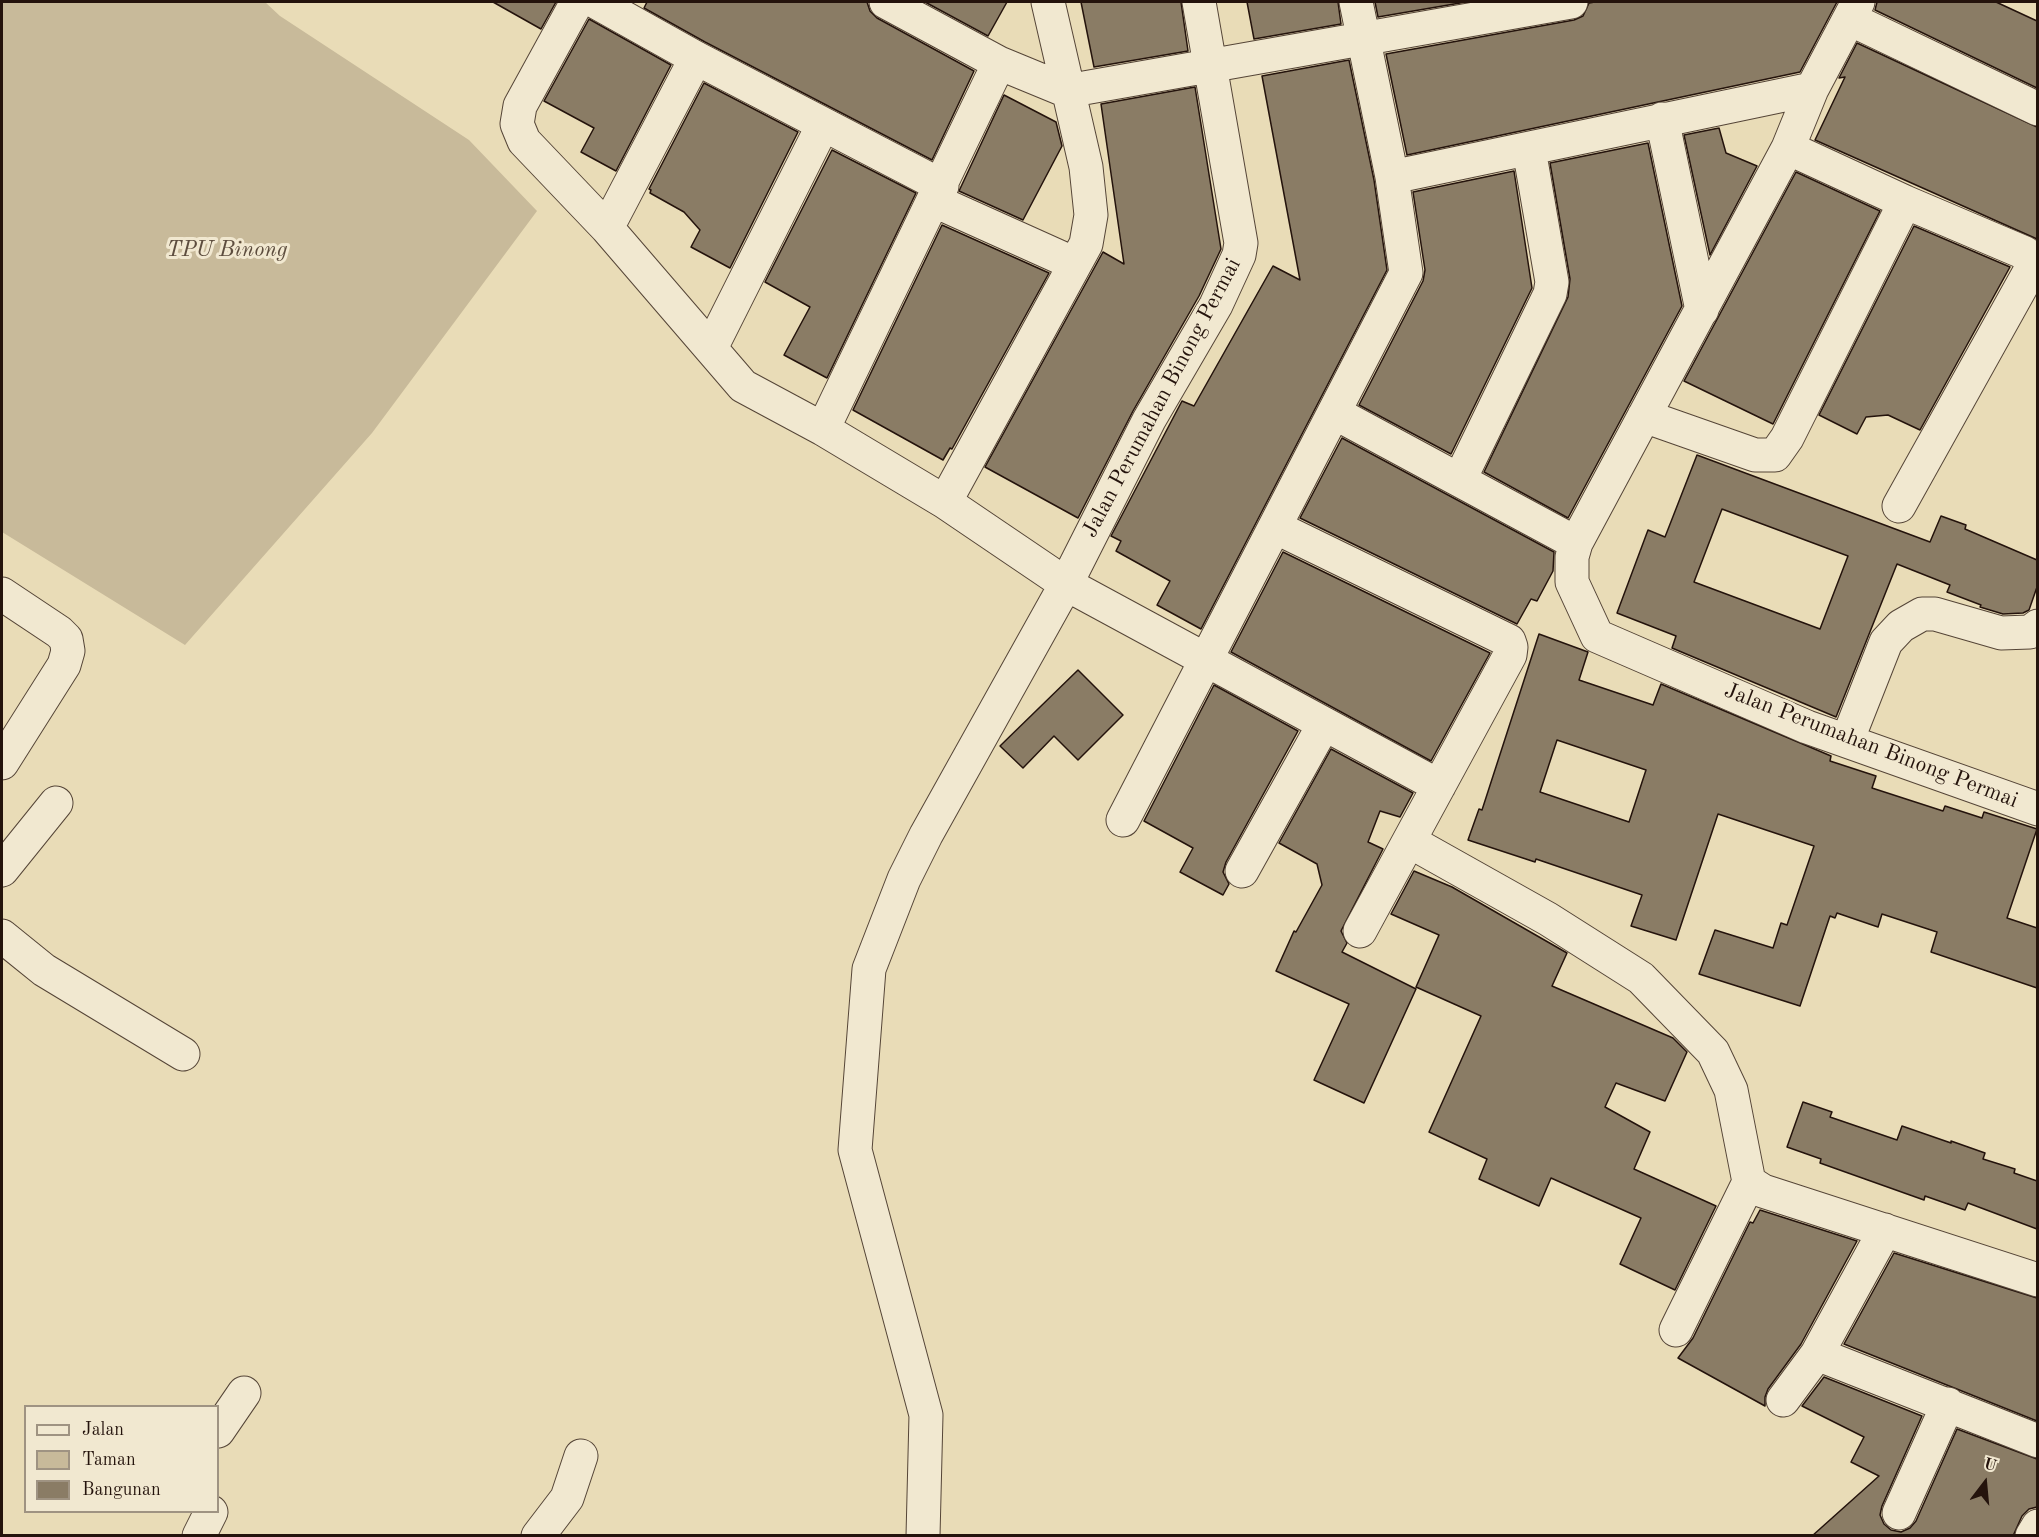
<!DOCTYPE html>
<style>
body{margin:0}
#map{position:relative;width:2039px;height:1537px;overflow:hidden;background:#e9dcb7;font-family:"Old Standard TT",serif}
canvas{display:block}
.frame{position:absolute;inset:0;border:3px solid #24130c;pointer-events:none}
.legend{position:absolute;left:24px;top:1405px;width:195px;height:108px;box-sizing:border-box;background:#f1e8d0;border:2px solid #9f9382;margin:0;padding:8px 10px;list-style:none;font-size:18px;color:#24130c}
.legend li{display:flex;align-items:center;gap:12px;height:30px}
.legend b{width:30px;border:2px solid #9f9382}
.north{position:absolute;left:1955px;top:1453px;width:60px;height:60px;-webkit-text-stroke:4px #f1e8d0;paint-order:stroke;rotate:16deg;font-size:16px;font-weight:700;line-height:24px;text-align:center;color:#24130c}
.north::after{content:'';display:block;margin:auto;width:21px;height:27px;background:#24130c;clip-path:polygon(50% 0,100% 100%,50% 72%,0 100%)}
</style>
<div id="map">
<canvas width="2039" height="1537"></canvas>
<div class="frame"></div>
<ul class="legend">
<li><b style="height:8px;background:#f1e8d0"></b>Jalan</li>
<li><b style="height:16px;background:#c8ba9a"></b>Taman</li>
<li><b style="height:16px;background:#8a7c65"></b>Bangunan</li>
</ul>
<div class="north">U</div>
</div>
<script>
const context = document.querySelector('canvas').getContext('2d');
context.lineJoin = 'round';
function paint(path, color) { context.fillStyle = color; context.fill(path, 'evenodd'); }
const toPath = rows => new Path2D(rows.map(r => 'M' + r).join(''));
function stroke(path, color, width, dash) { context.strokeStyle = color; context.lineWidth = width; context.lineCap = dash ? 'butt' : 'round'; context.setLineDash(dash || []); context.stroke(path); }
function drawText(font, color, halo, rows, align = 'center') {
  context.font = font + ' "Old Standard TT",serif'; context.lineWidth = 6; context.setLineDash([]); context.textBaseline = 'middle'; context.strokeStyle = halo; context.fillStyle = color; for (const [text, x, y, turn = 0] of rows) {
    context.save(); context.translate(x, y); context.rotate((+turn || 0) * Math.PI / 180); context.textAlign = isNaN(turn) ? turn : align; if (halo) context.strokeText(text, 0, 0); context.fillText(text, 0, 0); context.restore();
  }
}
const green = toPath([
 [2,2,265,2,280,16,469,140,537,211,372,433,185,645,2,532]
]);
const building = toPath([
 [493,2,556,2,541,29,493,2],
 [647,2,867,2,870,11,877,18,974,71,932,160,705,42,644,8,647,2],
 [925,2,1007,2,988,36,925,2],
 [1081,2,1181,2,1188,51,1094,67,1081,2],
 [1247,2,1338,2,1341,24,1254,39,1247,2],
 [1375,2,1466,2,1378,17,1375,2],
 [1595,2,1837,2,1800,72,1407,155,1386,54,1574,20,1583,16,1589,3,1595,2],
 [1877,2,1996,2,2037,21,2037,88,1875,10,1877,2],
 [589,19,671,65,616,171,581,152,594,128,544,101,589,19],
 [1857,43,2037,127,2037,239,1815,140,1845,77,1839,78,1857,43],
 [1349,60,1374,180,1387,270,1201,629,1157,605,1170,581,1116,551,1121,541,1111,536,1182,401,1194,406,1273,266,1300,280,1262,76,1349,60],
 [704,83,798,132,730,268,691,247,700,230,684,212,650,193,651,190,649,189,704,83],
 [1195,87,1221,249,1199,296,1133,411,1078,518,985,467,1103,252,1124,264,1101,104,1195,87],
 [1004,95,1056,122,1062,146,1023,220,959,191,1004,95],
 [1719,128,1726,153,1757,166,1710,255,1684,135,1719,128],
 [1648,143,1682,306,1568,518,1484,472,1568,297,1570,279,1550,163,1648,143],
 [832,150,916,193,827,378,784,355,810,307,765,282,832,150],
 [1514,171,1532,288,1451,454,1359,405,1423,281,1425,270,1413,192,1514,171],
 [1796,172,1880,211,1773,424,1684,381,1796,172],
 [942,225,1049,273,952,449,950,448,943,460,853,410,942,225],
 [1914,226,2010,267,1920,430,1888,415,1866,417,1857,434,1819,415,1914,226],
 [1342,438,1554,552,1553,571,1537,601,1531,599,1517,624,1300,518,1342,438],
 [1697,455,1930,542,1941,516,1966,525,1965,529,2037,560,2037,587,2029,610,2023,613,2003,614,1980,607,1981,605,1947,592,1950,585,1897,564,1836,717,1672,648,1676,636,1617,613,1648,530,1665,537,1697,455],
 [1722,509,1848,556,1820,629,1694,582,1722,509],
 [1283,552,1490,653,1431,761,1231,652,1283,552],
 [1539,634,1588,652,1579,680,1653,705,1661,684,1831,756,1830,761,1876,776,1872,788,1943,811,1945,806,1982,818,1984,812,2037,829,2007,918,2037,928,2037,988,1931,952,1937,932,1882,914,1878,927,1837,913,1835,918,1830,916,1800,1006,1699,974,1715,930,1773,948,1781,923,1787,925,1814,846,1718,814,1676,940,1631,926,1642,895,1536,859,1535,862,1468,840,1479,809,1482,810,1539,634],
 [1557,740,1646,770,1629,822,1540,792,1557,740],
 [1078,670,1123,715,1078,760,1054,736,1023,768,1000,746,1078,670],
 [1214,685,1298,731,1226,862,1223,872,1229,884,1223,895,1180,872,1193,848,1144,821,1214,685],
 [1331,749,1413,793,1400,817,1380,811,1368,842,1383,849,1341,931,1347,943,1342,952,1416,989,1364,1103,1314,1080,1349,1004,1276,971,1294,931,1296,932,1322,885,1317,864,1279,843,1331,749],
 [1414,871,1452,887,1567,953,1552,986,1673,1038,1687,1052,1665,1101,1616,1083,1605,1107,1650,1132,1634,1169,1716,1206,1675,1290,1620,1264,1641,1218,1551,1178,1539,1206,1479,1179,1487,1159,1429,1132,1481,1016,1416,987,1439,935,1391,914,1414,871],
 [1803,1102,1832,1112,1830,1117,1897,1140,1902,1126,1951,1143,1951,1141,1985,1153,1983,1159,2015,1169,2014,1173,2037,1181,2037,1229,1968,1203,1965,1210,1925,1196,1924,1200,1820,1163,1821,1159,1787,1147,1803,1102],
 [1760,1210,1857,1241,1801,1344,1768,1389,1765,1397,1765,1406,1678,1358,1693,1338,1750,1222,1753,1223,1760,1210],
 [1894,1253,2037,1298,2037,1421,1844,1344,1894,1253],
 [1824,1377,1922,1416,1882,1506,1880,1515,1884,1524,1891,1530,1901,1532,1910,1528,1916,1521,1957,1429,2037,1459,2037,1507,2029,1509,2022,1516,2013,1536,1812,1536,1879,1476,1851,1462,1864,1437,1802,1406,1824,1377]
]);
const minor = toPath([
 [577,2,520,106,517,124,524,141,607,228,743,386,823,429,945,502,1066,584,1439,786],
 [596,2,696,58,942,186],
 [886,2,999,63,1067,91,1571,2],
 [1858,2,1812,89,1788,148,1576,543,1572,557,1572,582,1597,636,1807,727,2038,809],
 [1850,19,2038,109],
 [1662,119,1702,310],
 [1788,148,1905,202,2025,253,2030,260,2030,271,1899,506],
 [1392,177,1812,89],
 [935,201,1075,264],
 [607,228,696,58],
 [711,348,823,125],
 [1335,413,1576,543],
 [1644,416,1755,455,1775,455,1787,438,1905,202],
 [823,429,999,63],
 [1460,479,1550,294,1552,282,1529,149],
 [945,502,1086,244,1091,215,1086,167,1048,2],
 [1275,527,1509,641,1511,647,1510,655,1360,931],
 [2,594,59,632,66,639,68,651,64,665,2,763],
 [1847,741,1886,642,1901,626,1922,614,1935,614,2001,633,2030,632,2038,626],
 [1123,820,1406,273,1392,177,1356,2],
 [1409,841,1548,919,1641,978,1713,1052,1731,1090,1749,1182,1763,1191,2038,1280],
 [2,870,56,803],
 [1242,871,1324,724],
 [2,936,44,970,183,1054],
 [1676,1330,1749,1182],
 [1817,1354,2038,1441],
 [1783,1400,1817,1354,1885,1230],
 [218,1431,244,1393],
 [1899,1513,1948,1404],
 [199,1536,211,1512],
 [538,1536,567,1498,581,1456],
 [923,1536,926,1415,855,1150,869,969,904,879,926,835,1066,584,1149,420,1216,305,1239,255,1241,243,1199,2],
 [2032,1536,2038,1526]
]);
const parkNames = [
 ["TPU Binong",227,250]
];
const streetNames = [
 ["Jalan Perumahan Binong Permai",1162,398,-62],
 ["Jalan Perumahan Binong Permai",1871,746,21]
];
paint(green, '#c8ba9a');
paint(building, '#8a7c65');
stroke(building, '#24130c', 1.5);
stroke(minor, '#554537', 35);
stroke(minor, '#f1e8d0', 33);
drawText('italic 22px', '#5d4d3e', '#f1e8d0', parkNames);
drawText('22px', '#24130c', '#f1e8d0', streetNames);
</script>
